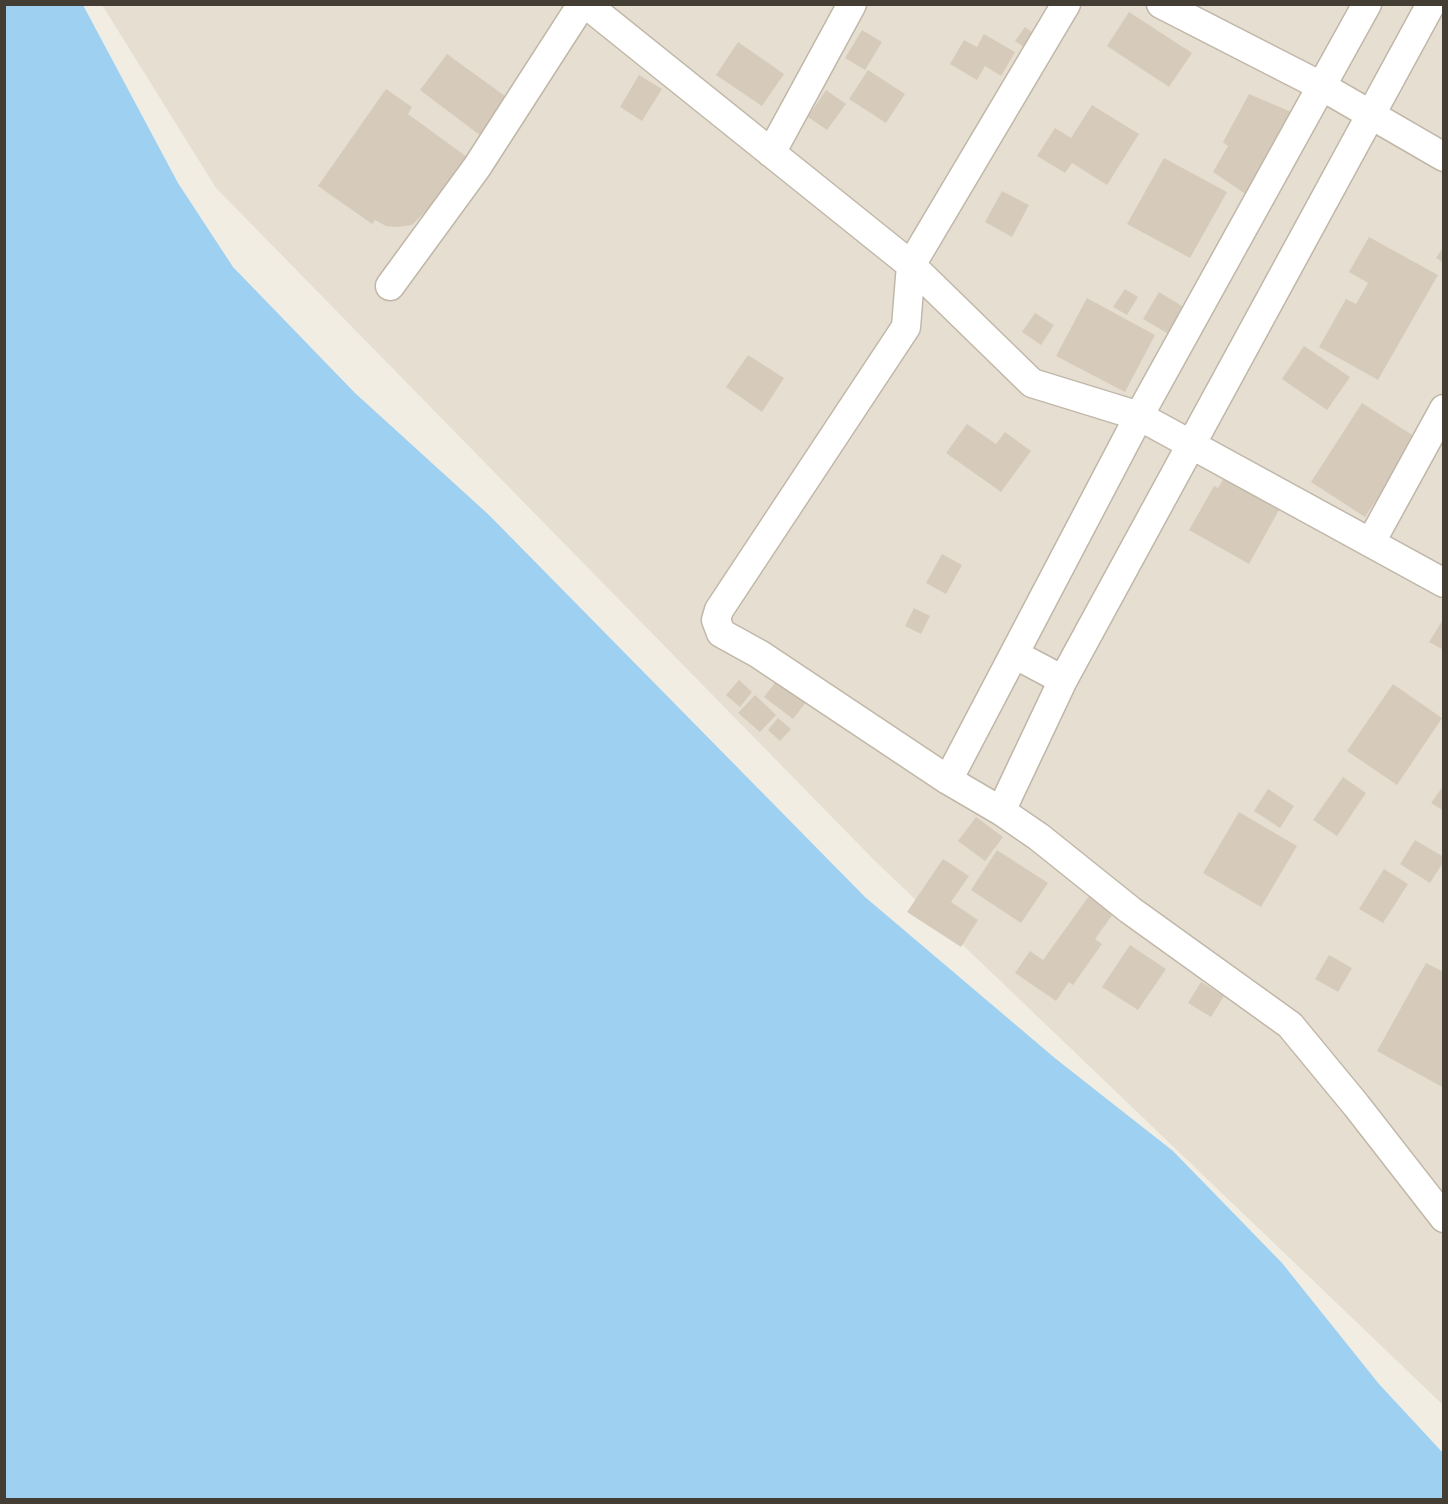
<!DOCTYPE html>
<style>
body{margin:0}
#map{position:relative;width:1448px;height:1504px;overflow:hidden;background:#f2ede3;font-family:Ubuntu,sans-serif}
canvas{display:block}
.frame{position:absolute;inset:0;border:6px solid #433d33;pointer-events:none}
</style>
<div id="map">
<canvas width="1448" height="1504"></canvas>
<div class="frame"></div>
</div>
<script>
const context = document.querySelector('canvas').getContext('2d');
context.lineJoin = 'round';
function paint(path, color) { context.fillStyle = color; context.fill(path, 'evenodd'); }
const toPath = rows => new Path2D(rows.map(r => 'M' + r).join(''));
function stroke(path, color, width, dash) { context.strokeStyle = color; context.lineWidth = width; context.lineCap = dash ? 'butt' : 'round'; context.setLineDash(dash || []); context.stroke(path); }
const residential = toPath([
 [102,5,1443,5,1443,1405,874,860,216,188]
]);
const water = toPath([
 [5,4,83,5,178,183,233,267,355,393,489,515,865,897,1056,1059,1173,1151,1282,1263,1379,1384,1443,1453,1443,1499,5,1499]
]);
const building = toPath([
 [1129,12,1192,53,1169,87,1107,46],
 [1025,27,1043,40,1034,54,1015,41],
 [862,30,882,42,865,70,845,58],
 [984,34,1015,52,1001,76,985,66,977,80,950,64,964,40,977,47],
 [738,42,784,74,762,106,716,75],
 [447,54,509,99,481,136,420,90],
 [868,70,905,94,886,123,849,99],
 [639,75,662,89,642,121,620,107],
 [386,89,412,107,408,114,467,157,428,209,412,225,398,227,386,226,375,220,372,224,318,186],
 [826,90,846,104,827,130,808,117],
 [1249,94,1308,119,1266,208,1213,172,1228,146,1223,142],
 [1092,105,1139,134,1107,185,1072,163,1065,173,1037,156,1055,128,1071,138],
 [1164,158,1227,192,1190,258,1127,224],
 [1002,191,1029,205,1012,237,985,222],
 [1369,237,1438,275,1378,380,1319,347,1346,299,1356,304,1368,283,1349,272],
 [1444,246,1444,263,1436,258],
 [1125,289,1138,297,1127,315,1113,307],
 [1159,292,1205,320,1189,346,1143,319],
 [1087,298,1155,335,1125,392,1056,356],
 [1035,313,1054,325,1041,345,1022,332],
 [1304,346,1350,377,1327,410,1282,379],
 [748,355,784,378,762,412,726,387],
 [1362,403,1417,438,1365,517,1311,482],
 [967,424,996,444,1005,432,1031,451,1001,492,946,453],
 [1229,470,1284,501,1249,564,1189,530,1214,486,1218,488],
 [942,554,962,565,946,594,926,583],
 [914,608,930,616,921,634,905,626],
 [1444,618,1444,650,1429,642],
 [778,679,807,701,793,719,764,697],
 [739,680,752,692,740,707,726,695],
 [1393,684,1442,718,1397,785,1347,751],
 [755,695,776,715,760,732,738,713],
 [778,718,791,729,780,741,768,730],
 [1343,777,1366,793,1337,836,1313,820],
 [1444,785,1444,811,1431,803],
 [1268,789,1294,806,1280,828,1254,811],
 [1239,812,1297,846,1261,907,1203,873],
 [976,817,1003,837,985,861,958,841],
 [1415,840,1444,857,1444,861,1430,883,1400,864],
 [997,850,1048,883,1021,923,971,890],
 [943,859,969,876,951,902,978,920,961,947,907,912],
 [1384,869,1408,884,1383,923,1359,909],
 [1089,896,1113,914,1095,939,1102,944,1073,985,1069,982,1056,1001,1015,973,1030,951,1043,960],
 [1130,945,1166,969,1138,1010,1102,987],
 [1329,955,1352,968,1338,992,1315,979],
 [1426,963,1444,972,1444,1088,1377,1051],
 [1201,982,1224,996,1211,1017,1188,1003]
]);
const minor = toPath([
 [586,4,911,265,1032,383,1139,416,1444,583],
 [1066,4,911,265,906,327,719,610,716,620,721,633,759,654,948,780,1001,811,1039,837,1130,910,1290,1025,1356,1105,1444,1218],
 [1161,4,1323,87,1444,157],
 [771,153,852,4],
 [390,286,477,167,582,4],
 [1371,542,1444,409],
 [1014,654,1063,680],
 [948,780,1139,416,1367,4],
 [1001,811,1063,680,1431,4]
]);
paint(residential, '#e6dfd1');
paint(water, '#9dd0f1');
paint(building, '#d6cbbb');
stroke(minor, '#c0b7a8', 31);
stroke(minor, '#fff', 28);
</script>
